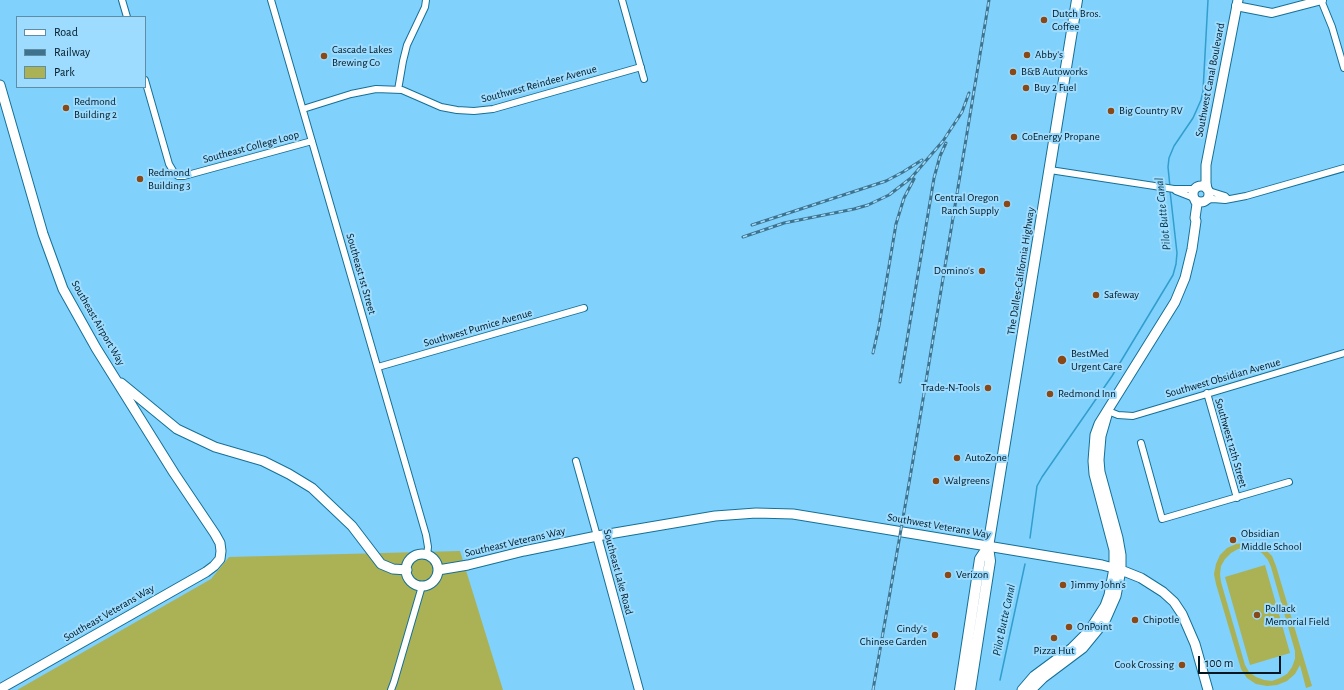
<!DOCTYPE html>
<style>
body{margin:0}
#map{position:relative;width:1344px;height:690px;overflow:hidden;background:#80d1fb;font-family:"Alegreya Sans",sans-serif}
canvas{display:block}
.legend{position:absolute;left:16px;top:16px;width:130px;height:72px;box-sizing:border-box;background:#9ddcfe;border:1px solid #5e8da6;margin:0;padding:5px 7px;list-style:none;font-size:12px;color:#001723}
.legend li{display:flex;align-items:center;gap:8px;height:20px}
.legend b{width:20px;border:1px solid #5e8da6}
.scale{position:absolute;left:1198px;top:656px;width:83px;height:18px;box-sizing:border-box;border:2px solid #001723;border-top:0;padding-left:5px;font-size:12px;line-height:14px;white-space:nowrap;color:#001723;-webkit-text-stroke:3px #9ddcfe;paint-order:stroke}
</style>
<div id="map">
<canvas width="1344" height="690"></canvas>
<ul class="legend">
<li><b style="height:5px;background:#fff"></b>Road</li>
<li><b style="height:5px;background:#3f728d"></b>Railway</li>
<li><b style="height:11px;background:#abb155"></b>Park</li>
</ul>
<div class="scale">100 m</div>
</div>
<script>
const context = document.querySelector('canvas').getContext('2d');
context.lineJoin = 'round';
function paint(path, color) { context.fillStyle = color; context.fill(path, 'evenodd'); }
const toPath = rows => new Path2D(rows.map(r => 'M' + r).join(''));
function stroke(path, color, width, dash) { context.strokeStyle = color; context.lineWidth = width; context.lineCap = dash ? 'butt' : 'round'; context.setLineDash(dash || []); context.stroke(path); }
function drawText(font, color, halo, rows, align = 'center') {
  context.font = font + ' "Alegreya Sans",sans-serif'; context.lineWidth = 4; context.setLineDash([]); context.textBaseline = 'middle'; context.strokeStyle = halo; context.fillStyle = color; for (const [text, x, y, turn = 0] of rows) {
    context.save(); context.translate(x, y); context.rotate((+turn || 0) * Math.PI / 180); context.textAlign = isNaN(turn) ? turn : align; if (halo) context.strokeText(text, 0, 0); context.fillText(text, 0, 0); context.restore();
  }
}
const green = toPath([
 [1246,543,1256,544,1265,549,1272,556,1276,566,1312,686,1306,688,1300,665,1295,674,1287,681,1277,685,1267,686,1256,684,1247,678,1241,669,1216,584,1214,574,1216,564,1220,555,1227,548,1236,544],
 [1247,548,1255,549,1262,553,1268,560,1271,567,1295,651,1295,659,1292,667,1287,674,1280,678,1272,681,1264,680,1256,677,1249,672,1245,665,1221,582,1220,574,1221,566,1225,559,1231,553,1238,549],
 [460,551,503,690,17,690,211,579,229,557],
 [1265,565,1290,653,1250,665,1225,577]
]);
const stream = toPath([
 [1170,187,1168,167,1169,158,1174,146,1193,118,1201,100,1203,91,1208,0],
 [1030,538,1037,486,1042,477,1112,376,1173,275,1176,264,1177,253,1170,191],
 [1000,680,1025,564]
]);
const minor = toPath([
 [122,0,127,17],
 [271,0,426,535,428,547,427,555],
 [622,0,644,79],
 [1321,0,1332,27,1344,68],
 [145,80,169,164,175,174,178,176,184,176,312,141],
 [398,90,403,61,407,45,425,7,426,0],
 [303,109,351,94,376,89,402,90,441,107,457,110,474,111,493,109,641,67],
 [1050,170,1174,189,1195,189],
 [1176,191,1194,198],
 [1209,191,1225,196,1228,199],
 [1206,200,1213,199,1225,200,1246,196,1344,168],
 [378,367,584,308],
 [1207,393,1237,498],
 [1108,411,1118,415,1133,416,1344,353],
 [1141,443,1162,519,1289,482],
 [576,461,597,536],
 [391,690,394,682,422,586]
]);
const tertiary = toPath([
 [1236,6,1272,13,1322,0],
 [597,536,639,690]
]);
const secondary = toPath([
 [0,85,43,234,63,289,96,348,174,473,215,534,220,543,221,551,220,559,214,566,206,572,0,689],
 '1193 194a8 8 0 1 1 16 0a8 8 0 1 1-16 0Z',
 [1207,189,1206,183,1206,165,1238,0],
 [121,383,177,429,215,447,263,461,289,474,312,488,352,526,381,564,393,569,407,570],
 '406 570a16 16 0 1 1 32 0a16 16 0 1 1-32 0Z',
 [438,570,468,565,524,551,597,536,715,516,756,513,793,514,836,521,1102,565,1121,570,1141,578,1163,592,1174,602,1182,614,1195,644,1208,690],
 [1022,690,1034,676,1072,648,1089,631,1105,606,1109,595,1114,568,1114,550,1094,474,1093,461,1095,435,1099,424,1175,302,1185,278,1192,249,1196,221,1195,218,1197,204,1195,200],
 [1031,690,1043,678,1083,648,1105,621,1116,596,1121,570,1121,555,1118,538,1100,472,1099,460,1101,436,1107,415]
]);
const trunk = toPath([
 [960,690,980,559,988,547],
 [970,690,990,561,988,547,1077,0]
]);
const rail = toPath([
 [752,225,886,181,903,172,922,160],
 [743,237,784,223,854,209,868,205,889,195,911,178,943,141,962,112,969,93],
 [873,353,879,326,896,224,904,198,914,179],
 [900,382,934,178,940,156,946,143],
 [873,690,911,472,989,0]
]);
const markers = [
 [1044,20,4,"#8a4817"],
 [1027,55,4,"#8a4817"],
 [324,56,4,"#8a4817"],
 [1013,72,4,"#8a4817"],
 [1026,88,4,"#8a4817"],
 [66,108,4,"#8a4817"],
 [1111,111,4,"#8a4817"],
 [1014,137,4,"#8a4817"],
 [140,179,4,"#8a4817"],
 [1007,204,4,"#8a4817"],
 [982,271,4,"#8a4817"],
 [1096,295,4,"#8a4817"],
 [1062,360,5,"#8a4817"],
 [988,388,4,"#8a4817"],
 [1050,394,4,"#8a4817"],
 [957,458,4,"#8a4817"],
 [936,481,4,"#8a4817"],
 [1233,540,4,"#8a4817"],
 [948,575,4,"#8a4817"],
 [1063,585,4,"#8a4817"],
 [1257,615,4,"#8a4817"],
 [1135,620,4,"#8a4817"],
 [1069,627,4,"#8a4817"],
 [935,635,4,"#8a4817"],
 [1054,638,4,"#8a4817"],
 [1182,665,4,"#8a4817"]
];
const poiNames = [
 ["Dutch Bros.",1052,14],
 ["Coffee",1052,27],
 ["Cascade Lakes",332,50],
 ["Brewing Co",332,63],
 ["Abby's",1035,55],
 ["B&B Autoworks",1021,72],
 ["Buy 2 Fuel",1034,88],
 ["Redmond",74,102],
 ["Building 2",74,115],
 ["Big Country RV",1119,111],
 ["CoEnergy Propane",1022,137],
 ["Redmond",148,173],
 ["Building 3",148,186],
 ["Central Oregon",999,198,"right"],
 ["Ranch Supply",999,211,"right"],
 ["Domino's",974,271,"right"],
 ["Safeway",1104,295],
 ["BestMed",1071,354],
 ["Urgent Care",1071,367],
 ["Trade-N-Tools",980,388,"right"],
 ["Redmond Inn",1058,394],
 ["AutoZone",965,458],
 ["Walgreens",944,481],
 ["Obsidian",1241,534],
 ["Middle School",1241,547],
 ["Verizon",956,575],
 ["Jimmy John's",1071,585],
 ["Pollack",1265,609],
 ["Memorial Field",1265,622],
 ["Chipotle",1143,620],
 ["OnPoint",1077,627],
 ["Cindy's",927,629,"right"],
 ["Chinese Garden",927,642,"right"],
 ["Pizza Hut",1054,651,"center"],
 ["Cook Crossing",1174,665,"right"]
];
const streetNames = [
 ["Southwest Canal Boulevard",1210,80,-79],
 ["Southwest Reindeer Avenue",539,84,-15],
 ["Southeast College Loop",251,147,-15],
 ["The Dalles-California Highway",1021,271,-81],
 ["Southeast 1st Street",361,274,74],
 ["Southeast Airport Way",98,323,60],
 ["Southwest Pumice Avenue",478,328,-16],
 ["Southwest Obsidian Avenue",1223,378,-16],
 ["Southwest 12th Street",1231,443,74],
 ["Southwest Veterans Way",939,526,10],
 ["Southeast Veterans Way",515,542,-13],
 ["Southeast Lake Road",618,572,75],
 ["Southeast Veterans Way",109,613,-30]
];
const waterNames = [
 ["Pilot Butte Canal",1163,214,-96],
 ["Pilot Butte Canal",1004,620,-78]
];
paint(green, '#abb155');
stroke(stream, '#319ece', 1.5);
stroke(minor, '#157096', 8);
stroke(tertiary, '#157096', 10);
stroke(secondary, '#157096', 11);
stroke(trunk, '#157096', 12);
stroke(minor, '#fff', 6);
stroke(tertiary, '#fff', 8);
stroke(secondary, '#fff', 9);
stroke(trunk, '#fff', 10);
stroke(rail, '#3f728d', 3);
stroke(rail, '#9ddcfe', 1.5, [4.5]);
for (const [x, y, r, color] of markers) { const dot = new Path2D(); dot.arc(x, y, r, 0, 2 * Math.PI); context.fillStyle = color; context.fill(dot); stroke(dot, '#9ddcfe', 1.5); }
drawText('11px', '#001723', '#9ddcfe', poiNames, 'left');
drawText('11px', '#001723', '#9ddcfe', streetNames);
drawText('italic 12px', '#002f43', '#9ddcfe', waterNames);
</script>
